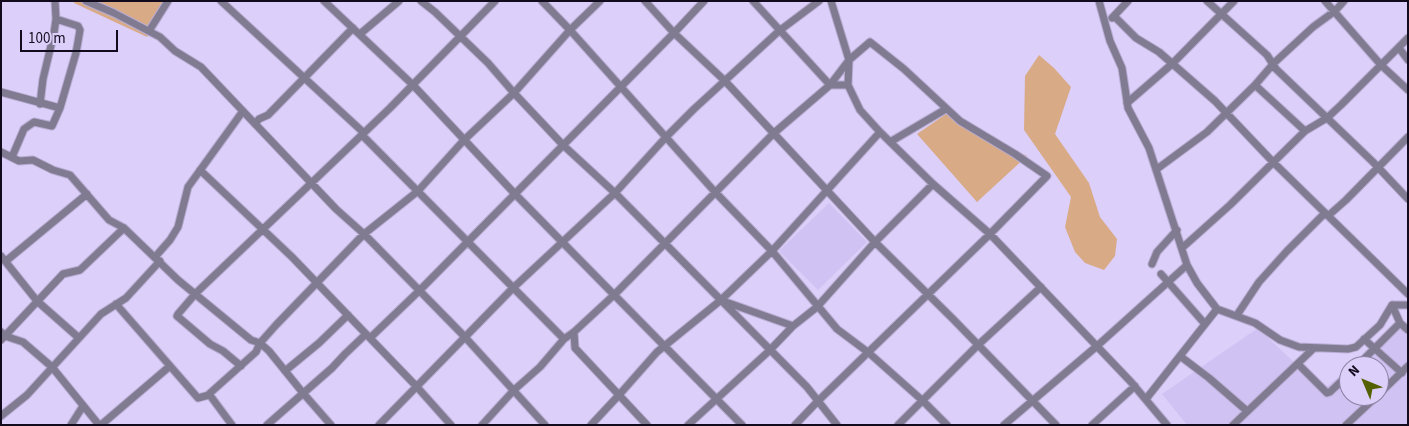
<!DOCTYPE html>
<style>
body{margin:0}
#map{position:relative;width:1409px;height:426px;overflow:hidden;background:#dccffa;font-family:"Source Sans 3",sans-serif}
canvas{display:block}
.frame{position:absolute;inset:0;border:2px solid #120b1d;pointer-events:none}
.north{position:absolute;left:1339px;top:356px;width:50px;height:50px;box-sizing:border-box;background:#dccffa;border:1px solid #8b81a2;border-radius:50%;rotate:315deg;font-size:14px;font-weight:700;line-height:20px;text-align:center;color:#120b1d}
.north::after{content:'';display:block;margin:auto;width:18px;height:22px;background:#546103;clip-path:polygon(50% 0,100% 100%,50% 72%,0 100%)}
.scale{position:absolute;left:20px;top:30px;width:98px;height:22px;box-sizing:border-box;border:2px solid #120b1d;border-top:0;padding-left:6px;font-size:15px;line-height:18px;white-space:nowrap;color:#120b1d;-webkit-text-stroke:4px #dccffa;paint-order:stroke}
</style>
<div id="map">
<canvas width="1409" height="426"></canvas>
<div class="frame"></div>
<div class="north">N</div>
<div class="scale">100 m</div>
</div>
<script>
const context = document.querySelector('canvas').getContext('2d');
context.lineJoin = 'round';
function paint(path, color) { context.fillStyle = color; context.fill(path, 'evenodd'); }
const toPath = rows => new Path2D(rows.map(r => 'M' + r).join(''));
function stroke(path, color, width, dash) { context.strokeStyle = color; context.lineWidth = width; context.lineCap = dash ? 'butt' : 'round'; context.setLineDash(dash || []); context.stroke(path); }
const built = toPath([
 [829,203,867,242,818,290,779,251],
 [1398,326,1408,336,1408,425,1187,425,1162,394,1258,328,1323,390,1349,368,1349,396,1379,396,1379,366,1351,366]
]);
const green = toPath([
 [75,1,166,1,147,37,74,3],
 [1039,55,1054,68,1071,87,1055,134,1089,183,1100,217,1117,239,1115,256,1104,270,1085,263,1075,252,1065,227,1071,197,1024,130,1025,76],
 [946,114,1027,156,977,202,917,134]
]);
const minor = toPath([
 [86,1,114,13,160,37,175,51,201,67,336,209,364,234,464,336,545,425],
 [221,1,364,133],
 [324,1,413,85,515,194,742,425],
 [421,1,435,12,488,63,514,93,563,145,615,193,807,387,837,425],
 [542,1,570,30,715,192,772,251,837,329,869,353,923,401,947,425],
 [645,1,674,33,725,81,875,242,953,319,1056,425],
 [753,1,830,85,848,85],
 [831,1,849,60,848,85,860,110,880,132,933,184,990,234,1131,382,1167,425],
 [1099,1,1110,41,1122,68,1128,108,1149,148,1187,265,1197,283,1217,309,1255,323,1280,340,1299,347,1348,349,1356,347,1380,325,1392,305,1408,305],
 [1207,1,1267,55,1276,69,1373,162,1408,199],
 [1325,1,1381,65,1408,90],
 [1114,16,1136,38,1159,52,1215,101,1273,162,1408,294],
 [1112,18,1128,1],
 [149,31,168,1],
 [360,34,399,1],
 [1399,48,1408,60],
 [1255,85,1305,131],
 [1,92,60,108],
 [1127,103,1172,64,1234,1],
 [40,104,43,79,54,33,56,19,55,1],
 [255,124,259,119,268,115,353,28],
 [362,135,564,339],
 [890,142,946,109],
 [1,152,19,161,33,160,53,170,70,175,109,220,124,228,178,280,251,340,260,343,269,351,303,393,331,425],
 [12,157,24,129,34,122,52,126,60,108,76,53,80,30,78,26,56,19],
 [1157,169,1207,132,1255,85,1274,63,1313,27,1335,11,1344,1],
 [200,170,292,257,417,387,451,425],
 [1182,248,1230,205,1305,131,1327,118,1341,105,1408,38],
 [1,256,37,301,79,338],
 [155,257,170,240,178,227,188,187,243,111],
 [6,261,87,194],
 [1152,264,1157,252,1177,230],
 [1161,274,1205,324],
 [723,301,793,326],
 [116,304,198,398,209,395],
 [1392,305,1400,323,1408,330],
 [1237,315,1259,282,1287,251,1323,215,1329,215,1346,200,1408,137],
 [1,332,5,336,23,342,52,367,99,425],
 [574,332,575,348,647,425],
 [370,338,420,290,674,33,704,1],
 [1364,339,1402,373],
 [1,340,63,274,80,270,124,228],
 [1180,356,1209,378,1247,411],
 [1298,364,1327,393,1330,392,1349,374],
 [241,366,223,351,210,344,177,316,178,314,196,293,390,108,495,1],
 [1357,366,1400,323],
 [285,371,319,343,348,315],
 [1379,394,1408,366],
 [1146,399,1217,309],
 [1,416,27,395,101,314,126,298,160,261],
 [71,425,83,406],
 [101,425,170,366],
 [232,425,209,394,256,352,260,343,276,325,364,234,418,191,464,140,514,93,570,30,600,1],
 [267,425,332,368,345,354,366,334],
 [379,425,513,288,615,193,667,136,694,109,779,31,819,1],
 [482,425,514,390,540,367,564,339,574,332,615,294,774,133,830,85,849,60,870,42,904,69,960,121,1015,154,1047,176,990,234,818,401,795,425],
 [591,425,619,395,657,352,721,300,772,251,880,132],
 [688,425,769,351,793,326,817,307,875,242,933,184],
 [898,425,978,345,1041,287],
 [1004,425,1097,346,1187,265],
 [1092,425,1135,386],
 [1233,425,1314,348],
 [1346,425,1377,396]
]);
paint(built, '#d0c2f2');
paint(green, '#d9aa86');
stroke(minor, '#b8acd2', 9);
stroke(minor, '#817b91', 7);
</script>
